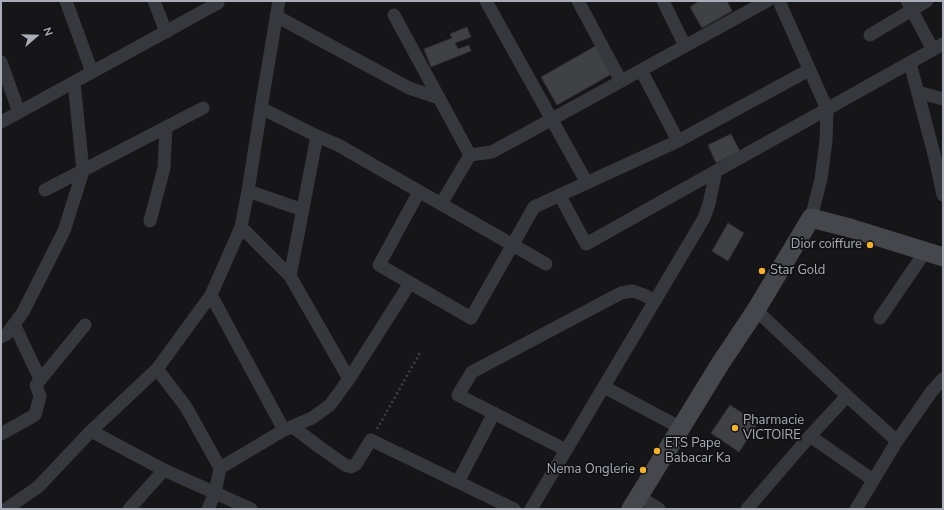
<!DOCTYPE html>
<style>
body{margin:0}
#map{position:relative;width:944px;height:510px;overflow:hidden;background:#161618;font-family:"Nunito Sans",sans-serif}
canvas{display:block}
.frame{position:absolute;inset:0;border:2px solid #a8adb8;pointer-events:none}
.north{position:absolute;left:16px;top:16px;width:40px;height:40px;-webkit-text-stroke:3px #111113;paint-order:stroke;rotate:70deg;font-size:11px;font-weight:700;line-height:16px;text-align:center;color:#a8adb8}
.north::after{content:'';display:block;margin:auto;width:14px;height:18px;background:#a8adb8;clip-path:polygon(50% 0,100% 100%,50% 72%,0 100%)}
</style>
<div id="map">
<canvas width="944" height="510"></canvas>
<div class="frame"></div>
<div class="north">N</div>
</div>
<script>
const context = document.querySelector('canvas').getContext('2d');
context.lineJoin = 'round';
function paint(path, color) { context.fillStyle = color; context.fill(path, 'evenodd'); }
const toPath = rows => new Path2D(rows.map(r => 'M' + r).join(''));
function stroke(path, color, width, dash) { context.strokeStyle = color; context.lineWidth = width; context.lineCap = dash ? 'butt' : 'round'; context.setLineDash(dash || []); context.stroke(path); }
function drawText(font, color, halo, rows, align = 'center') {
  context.font = font + ' "Nunito Sans",sans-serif'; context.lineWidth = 3.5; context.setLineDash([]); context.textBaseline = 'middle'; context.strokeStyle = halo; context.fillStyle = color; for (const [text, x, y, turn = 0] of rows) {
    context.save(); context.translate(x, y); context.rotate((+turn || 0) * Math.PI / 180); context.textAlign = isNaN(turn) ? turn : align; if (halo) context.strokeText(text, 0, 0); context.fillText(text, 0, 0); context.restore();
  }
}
const building = toPath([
 [699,1,727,1,732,11,702,28,690,7,699,1],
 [467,27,471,37,455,43,458,49,469,45,471,51,431,67,424,49,452,38,450,34,467,27],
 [599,44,615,72,557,105,541,77,599,44],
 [731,134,740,151,716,163,708,145,731,134],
 [728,223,744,233,728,261,712,251,728,223],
 [730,405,758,423,739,452,711,433,730,405]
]);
const path = toPath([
 [377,429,421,351]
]);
const street = toPath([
 [66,1,92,72],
 [154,1,166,32],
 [486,1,587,183],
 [578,1,621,81],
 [663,1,685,46],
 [779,1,827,109,826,141,821,179,811,218],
 [907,1,933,50],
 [394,15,470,155],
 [276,16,409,88,439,98],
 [870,35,927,1],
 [1,62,19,112],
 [910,63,935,158,943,195],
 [641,70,678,141],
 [918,92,943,99],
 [261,108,317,136,338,145,546,264],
 [1,122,218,3],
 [317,136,290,276,349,379],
 [470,155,492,152,767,1],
 [45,190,203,108],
 [248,191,303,210],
 [419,192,379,265,471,318,534,207,678,141,809,70],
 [560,196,586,244,943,44],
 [441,204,470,155],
 [150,221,164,168,166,127],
 [241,227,290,276],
 [211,295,284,430],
 [756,310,847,396,897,441],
 [880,318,925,252],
 [14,324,40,379],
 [1,337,7,334,23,312,64,231,83,171,74,82],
 [157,369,186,407,220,468,215,493,208,509],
 [604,387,681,428],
 [293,427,318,446,345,465,351,467,356,464,371,440,514,509],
 [91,431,164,470,251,509],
 [1,434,35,415,40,396,36,385,85,325],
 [810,436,873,480],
 [566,450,458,395,472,372,621,293,633,291,644,295,655,301],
 [220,468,284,430,312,418,330,405,349,379,410,283],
 [458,482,494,413],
 [638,496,659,509],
 [6,509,38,487,91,431,157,369,211,295,241,227,248,191,261,108,279,1],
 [129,509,164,470],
 [531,509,697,230,704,218,709,204,716,171],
 [747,509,810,436,847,396],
 [856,509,897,441,932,391,943,379]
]);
const secondary = toPath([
 [631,509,720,364,756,310,811,218,850,228,943,257]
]);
const markers = [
 [870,245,4,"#f2b134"],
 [762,271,4,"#f2b134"],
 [735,428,4,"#f2b134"],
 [657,451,4,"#f2b134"],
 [643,470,4,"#f2b134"]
];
const poiNames = [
 ["Dior coiffure",862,245,"right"],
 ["Star Gold",770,271],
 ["Pharmacie",743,421],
 ["VICTOIRE",743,436],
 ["ETS Pape",665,444],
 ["Babacar Ka",665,459],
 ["Nema Onglerie",635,470,"right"]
];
paint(building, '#404145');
stroke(building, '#303034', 1);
stroke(path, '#3d3f44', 2.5, [2, 3]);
stroke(street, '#37383d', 13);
stroke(secondary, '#45474d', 19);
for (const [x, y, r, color] of markers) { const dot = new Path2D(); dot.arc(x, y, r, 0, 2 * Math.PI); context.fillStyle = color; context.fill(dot); stroke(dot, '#111113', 1.5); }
drawText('13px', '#a8adb8', '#111113', poiNames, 'left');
</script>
